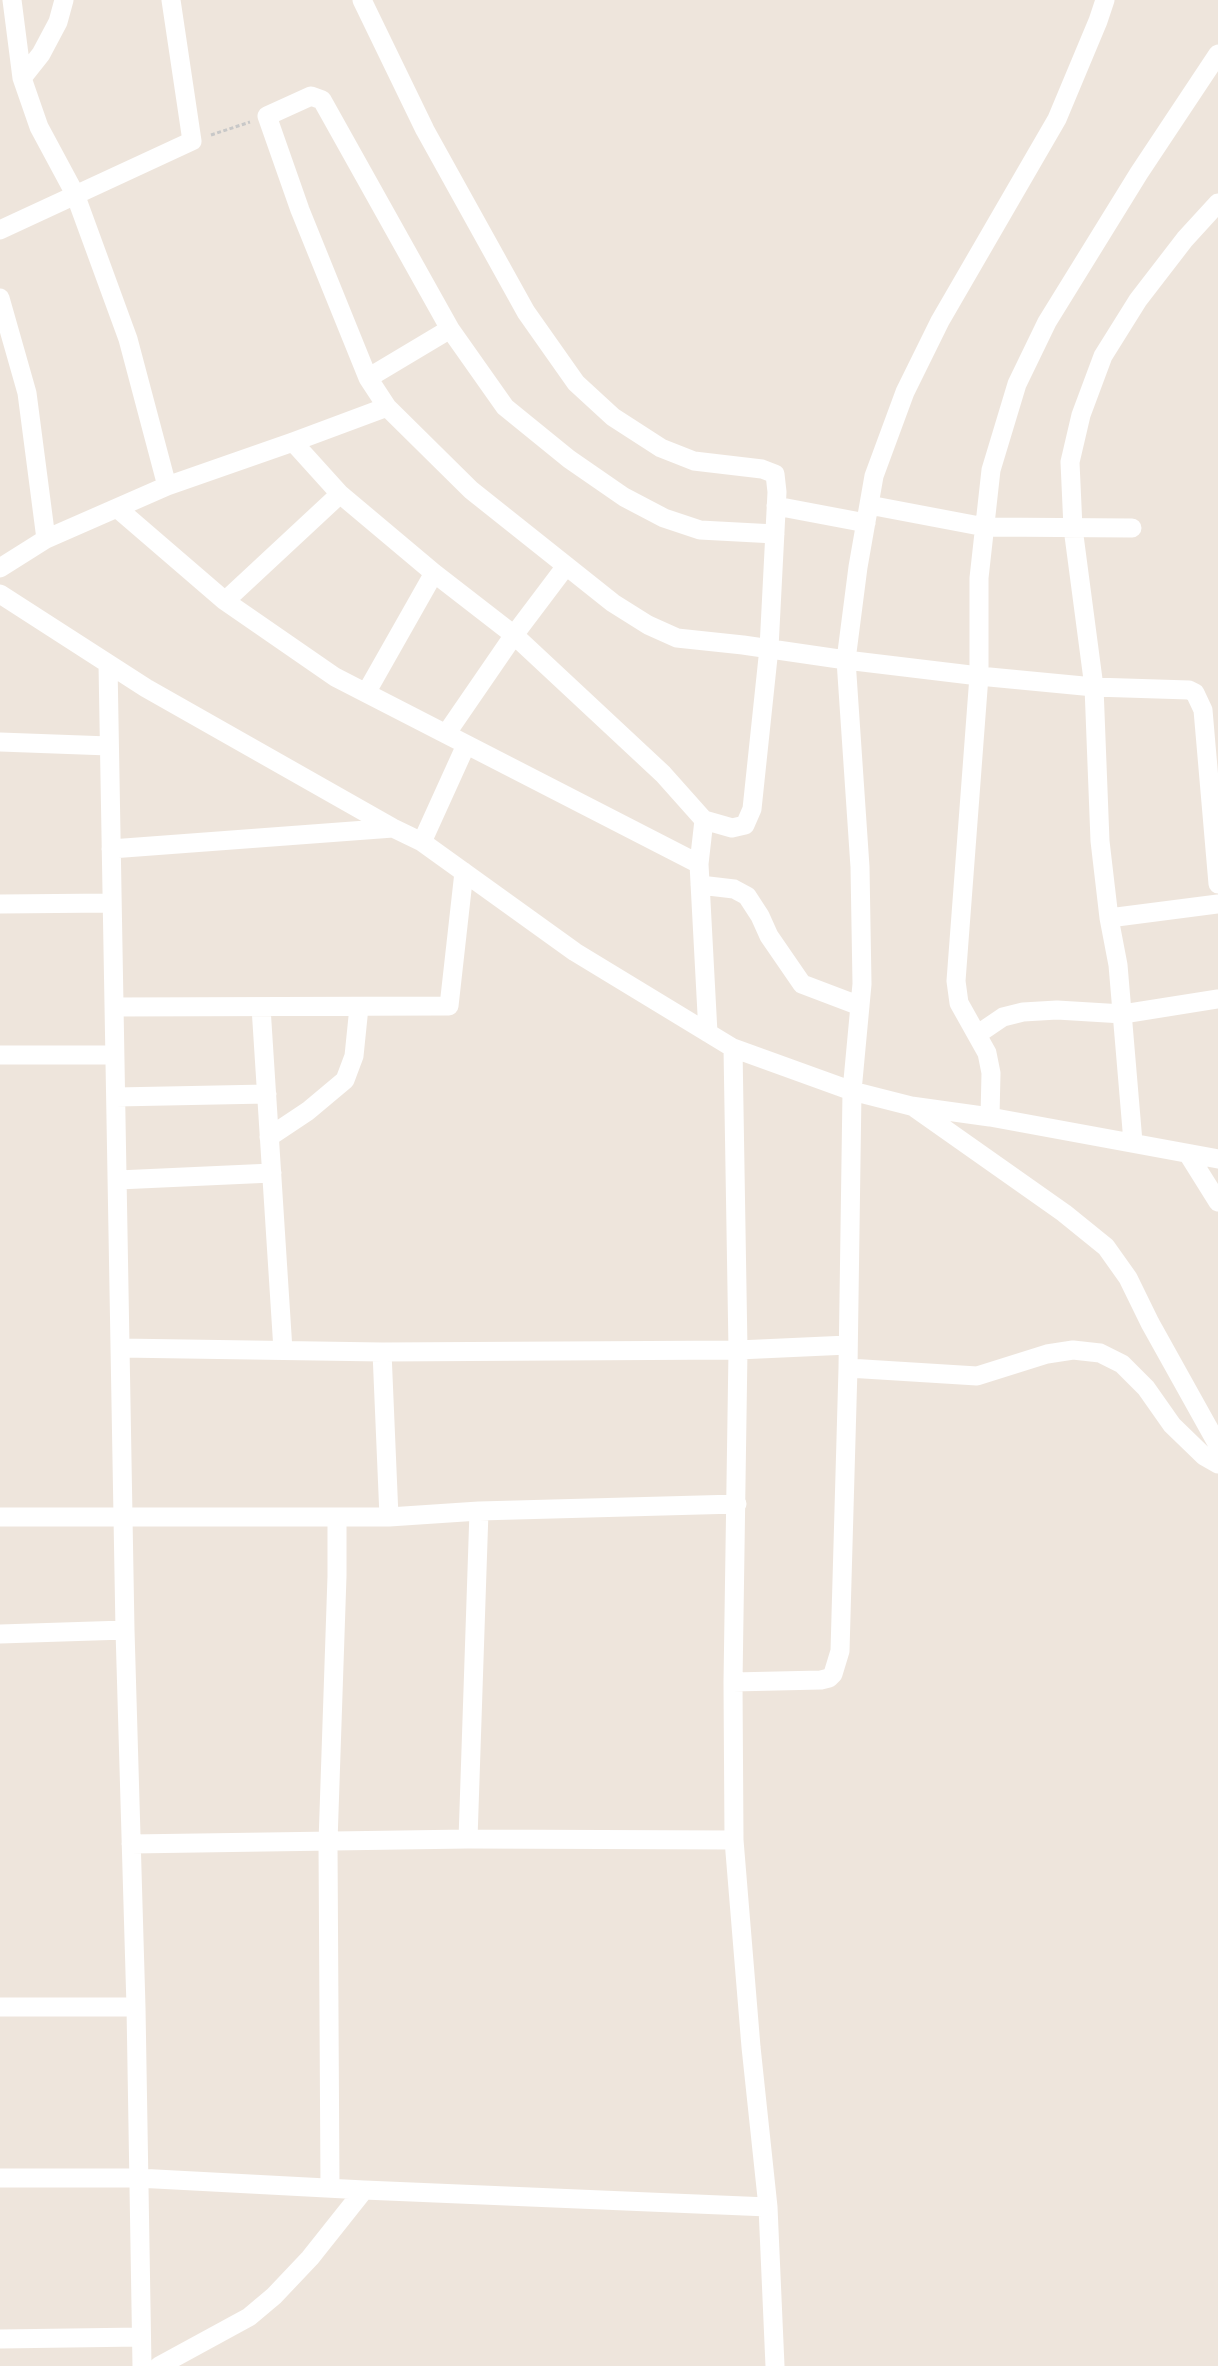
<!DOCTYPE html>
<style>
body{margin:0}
canvas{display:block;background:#eee5dc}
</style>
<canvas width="1218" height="2366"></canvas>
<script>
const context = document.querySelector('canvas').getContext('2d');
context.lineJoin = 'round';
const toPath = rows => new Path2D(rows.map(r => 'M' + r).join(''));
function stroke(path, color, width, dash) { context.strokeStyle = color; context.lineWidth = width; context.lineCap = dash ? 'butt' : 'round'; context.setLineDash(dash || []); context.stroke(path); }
const path = toPath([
 [211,135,250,122]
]);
const minor = toPath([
 [12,0,22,78,39,127,75,194,128,339,167,486],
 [22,78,41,54,58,22,64,0],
 [0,230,192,141,171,0],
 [0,298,27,393,46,539],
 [368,378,450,329],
 [293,442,340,494,434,573,514,635,663,774,704,820,732,828,745,825,752,809,769,648,777,492,775,474,762,469,694,461,661,448,613,417,576,383,526,312,425,130,362,0],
 [869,505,985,527,1132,528],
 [776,506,866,523],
 [117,508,225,601,335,677,699,864],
 [775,534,700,530,664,518,624,497,569,459,505,407,450,329,322,100,311,96,267,116,300,210,368,378,387,407,471,490,613,603,648,625,677,638,743,645,846,660,979,676,1094,687,1189,690,1195,693,1203,710,1218,884],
 [0,568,46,539,167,486,293,442,387,407],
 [0,594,146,688,393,828,422,842,575,952,733,1048,852,1091,911,1106,990,1117,1218,1159],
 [225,601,340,494],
 [108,664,125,1630,136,2007,142,2366],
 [366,693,434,573],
 [446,734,514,635,566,566],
 [0,742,109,746],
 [704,820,699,864,708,1033],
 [422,842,466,745],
 [111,849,393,828],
 [700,885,734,889,747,896,760,916,769,936,802,984,860,1006],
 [0,904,112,903],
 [1109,918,1218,904],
 [114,1007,449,1006,464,872],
 [261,1007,283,1350],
 [978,1034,1003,1017,1023,1012,1057,1010,1123,1014,1218,999],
 [733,1048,738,1350,733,1682,734,1840,751,2047,768,2207,775,2366],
 [0,1055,114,1055],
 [116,1097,267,1094],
 [915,1108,1064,1213,1106,1247,1128,1278,1150,1323,1218,1445],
 [990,1117,991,1073,987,1053,959,1003,956,981,979,676,979,578,991,470,1017,384,1047,322,1139,173,1218,54],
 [269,1137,308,1111,345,1080,354,1056,359,1007],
 [1133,1142,1118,965,1109,918,1100,841,1094,687,1073,528,1070,462,1081,415,1103,356,1138,300,1185,239,1218,203],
 [1188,1154,1218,1202],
 [118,1180,272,1173],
 [120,1348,382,1352,738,1350,848,1345],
 [382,1352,389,1517],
 [848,1368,977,1376,1047,1354,1073,1350,1100,1353,1122,1364,1146,1388,1172,1425,1204,1456,1218,1464],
 [0,1517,389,1517,479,1511,737,1504],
 [0,1634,125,1630],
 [733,1682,821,1680,829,1678,833,1674,840,1651,848,1368,852,1091,862,984,860,867,846,660,858,567,874,476,905,392,940,321,1057,119,1098,21,1105,0],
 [468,1839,479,1511],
 [131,1844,468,1839,734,1840],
 [0,2007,136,2007],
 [0,2178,137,2178,364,2190,768,2207],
 [330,2188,328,1842,337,1576,337,1517],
 [0,2339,141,2337],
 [159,2366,249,2317,274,2296,310,2258,364,2190]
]);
stroke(path, '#c8c8c8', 3, [4, 2.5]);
stroke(minor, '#fff', 19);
</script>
